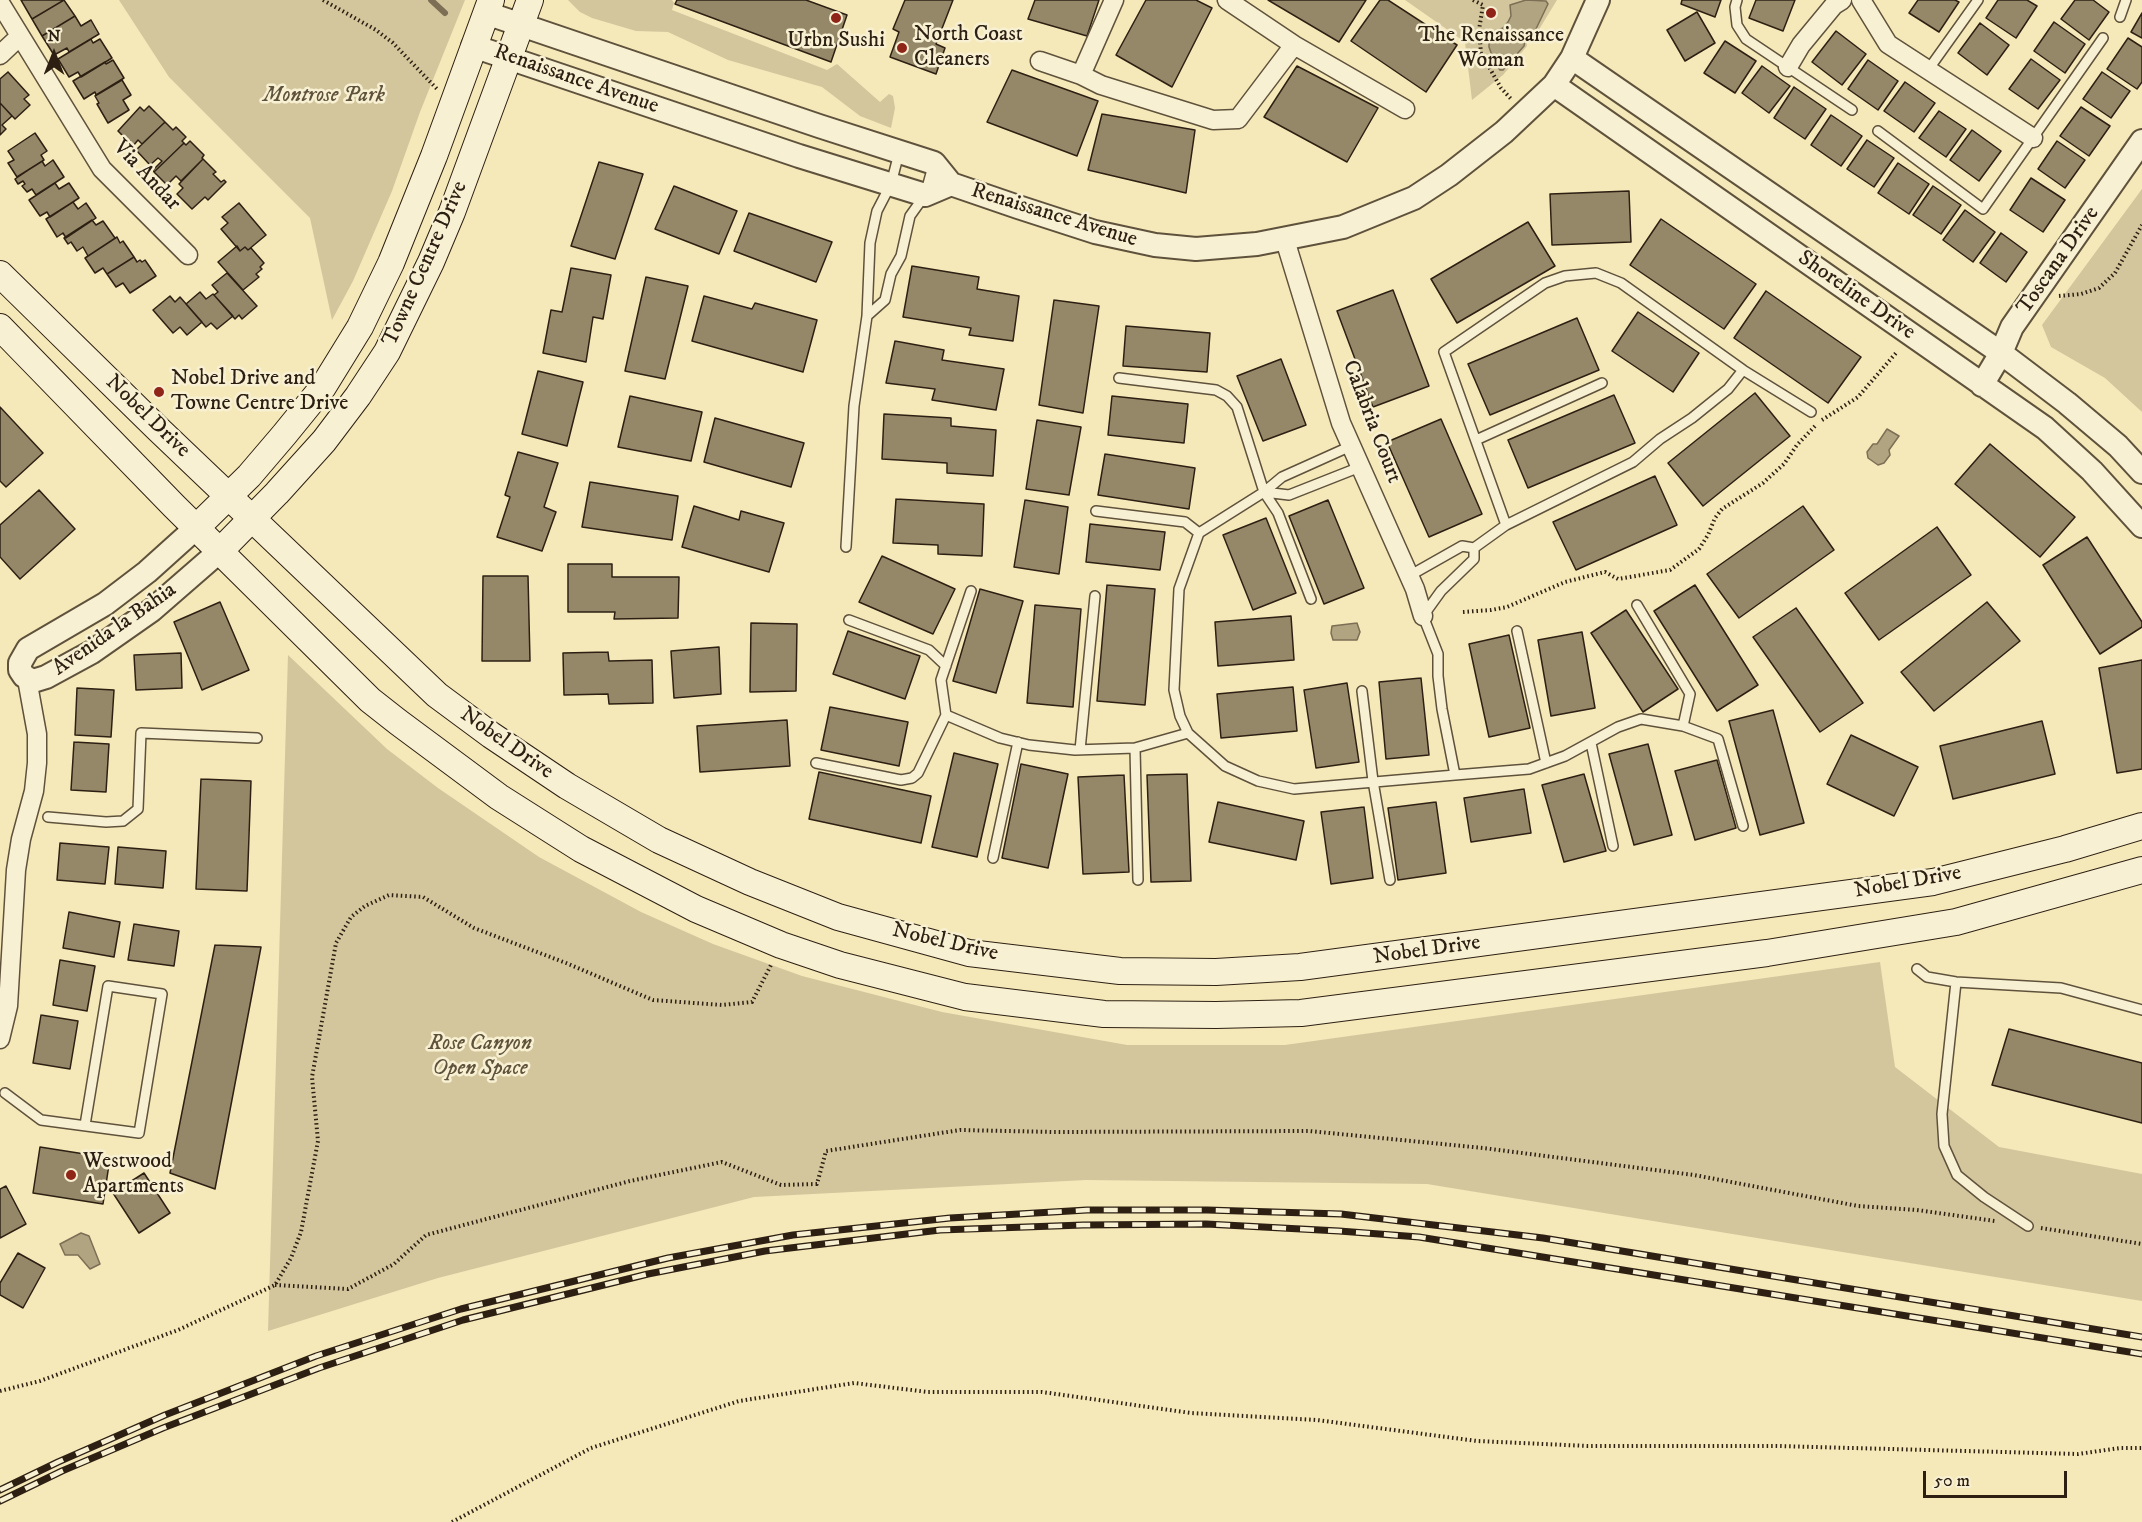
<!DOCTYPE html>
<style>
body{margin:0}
#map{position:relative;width:2142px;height:1522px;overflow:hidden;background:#f5e8b9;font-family:"IM FELL DW Pica",serif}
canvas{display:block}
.north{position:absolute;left:24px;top:24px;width:60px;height:60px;-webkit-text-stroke:4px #f8f0d2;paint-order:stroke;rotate:0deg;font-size:16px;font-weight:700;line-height:24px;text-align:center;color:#2d2013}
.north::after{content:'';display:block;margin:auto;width:21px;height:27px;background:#2d2013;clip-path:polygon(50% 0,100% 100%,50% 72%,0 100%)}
.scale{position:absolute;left:1923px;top:1471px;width:144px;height:27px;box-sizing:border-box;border:3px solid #2d2013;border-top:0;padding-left:8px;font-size:18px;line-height:21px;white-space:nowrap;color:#2d2013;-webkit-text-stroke:4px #f8f0d2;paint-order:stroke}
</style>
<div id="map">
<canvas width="2142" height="1522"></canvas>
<div class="north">N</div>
<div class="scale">50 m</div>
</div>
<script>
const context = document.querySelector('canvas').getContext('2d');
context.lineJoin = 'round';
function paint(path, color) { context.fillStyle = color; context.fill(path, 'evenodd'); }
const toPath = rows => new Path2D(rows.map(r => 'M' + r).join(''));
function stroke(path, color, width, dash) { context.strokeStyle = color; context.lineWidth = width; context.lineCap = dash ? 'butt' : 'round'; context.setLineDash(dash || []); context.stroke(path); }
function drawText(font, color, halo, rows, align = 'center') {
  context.font = font + ' "IM FELL DW Pica",serif'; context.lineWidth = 5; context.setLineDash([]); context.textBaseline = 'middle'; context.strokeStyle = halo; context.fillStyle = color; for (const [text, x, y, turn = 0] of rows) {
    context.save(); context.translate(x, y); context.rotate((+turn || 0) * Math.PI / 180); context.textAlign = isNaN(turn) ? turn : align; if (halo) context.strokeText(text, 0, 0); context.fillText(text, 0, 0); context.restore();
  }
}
const green = toPath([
 [119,0,465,0,420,112,392,191,353,281,332,320,310,218,169,77],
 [568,0,672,0,674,3,672,10,827,70,837,64,880,102,889,94,893,96,895,108,891,128,860,116,822,87,728,60,668,32,636,31,592,18,580,12],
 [1405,0,1557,0,1535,36,1527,39,1527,46,1503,75,1472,100,1465,42],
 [2142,189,2142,412,2105,378,2051,347,2042,325],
 [288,655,387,749,438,788,539,857,641,912,713,944,802,976,942,1012,1127,1045,1285,1045,1880,962,1895,1067,1999,1147,2142,1174,2142,1301,1427,1184,1086,1180,754,1197,438,1278,268,1331]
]);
const water = toPath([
 [1526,0,1546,1,1548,4,1534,33,1529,34,1526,37,1524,46,1503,70,1500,70,1494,61,1489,47,1489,33,1503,28,1508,22,1511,16,1510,5,1526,0],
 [1887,429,1899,436,1889,450,1890,455,1884,463,1878,465,1868,458,1867,452,1873,444,1877,444,1887,429],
 [1357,623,1360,632,1357,640,1333,640,1331,633,1332,626,1357,623],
 [81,1233,89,1236,100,1264,90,1269,78,1255,65,1255,60,1244,81,1233]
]);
const stream = toPath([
 [431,0,445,13]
]);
const building = toPath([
 [21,0,64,0,32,19,21,0],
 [64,0,75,16,42,36,32,19,64,0],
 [677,0,806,0,847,15,831,62,675,4,677,0],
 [905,0,953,0,936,44,945,48,936,74,890,57,899,32,893,29,905,0],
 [1035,0,1099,0,1087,36,1028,19,1035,0],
 [1146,0,1196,0,1212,8,1172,87,1116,55,1146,0],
 [1268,0,1366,0,1339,42,1268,0],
 [1380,0,1388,0,1457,45,1426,92,1351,41,1380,0],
 [1682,0,1721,0,1715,17,1681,4,1682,0],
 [1756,0,1795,0,1783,31,1749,18,1756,0],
 [1918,0,1955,0,1959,2,1939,32,1909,13,1918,0],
 [1998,0,2027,0,2037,6,2016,38,1986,18,1998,0],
 [2075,0,2093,0,2109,12,2089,40,2061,19,2075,0],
 [1697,12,1715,43,1685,61,1667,30,1697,12],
 [2142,13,2142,38,2131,32,2142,13],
 [75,16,81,26,91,20,99,34,69,52,67,48,54,55,42,36,75,16],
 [2054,22,2085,44,2065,73,2034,51,2054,22],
 [1980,23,2009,45,1987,75,1958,53,1980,23],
 [1836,31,1866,54,1842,85,1812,62,1836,31],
 [2128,38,2142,47,2142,82,2137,89,2107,69,2128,38],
 [91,39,93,43,100,39,112,58,81,77,78,72,69,77,58,59,91,39],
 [1725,41,1756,61,1735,93,1704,73,1725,41],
 [2031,59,2060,80,2038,109,2009,89,2031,59],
 [113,60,124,78,96,95,95,92,84,99,73,81,105,62,106,64,113,60],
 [1868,60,1898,81,1878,110,1848,89,1868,60],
 [1297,66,1378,108,1347,162,1264,117,1297,66],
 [1762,66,1790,86,1769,113,1742,93,1762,66],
 [1012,70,1098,101,1077,156,987,122,1012,70],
 [8,72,29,95,24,99,30,105,15,119,0,103,0,79,8,72],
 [2102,72,2130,91,2111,118,2083,99,2102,72],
 [122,80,131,95,123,100,129,110,108,123,97,104,99,103,95,96,122,80],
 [1905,82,1935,103,1914,132,1884,111,1905,82],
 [1794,87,1826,109,1805,139,1774,118,1794,87],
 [0,103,12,116,2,125,6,129,0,135,0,103],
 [149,106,165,122,142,144,138,140,133,146,118,131,140,107,144,111,149,106],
 [2081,107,2110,126,2089,156,2060,136,2081,107],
 [1939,111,1966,129,1946,157,1919,138,1939,111],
 [1102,114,1195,130,1186,193,1088,170,1102,114],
 [1831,115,1862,136,1841,166,1811,145,1831,115],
 [165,122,173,130,176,127,186,137,182,141,184,143,154,172,153,170,162,161,158,158,150,165,136,150,165,122],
 [1972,130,2001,151,1979,181,1950,160,1972,130],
 [35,133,47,151,41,155,44,160,17,177,8,163,14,160,8,151,35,133],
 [1867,140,1894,158,1874,187,1847,169,1867,140],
 [190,141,204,155,202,158,203,159,181,181,176,176,167,185,154,172,184,143,186,145,190,141],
 [2057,141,2085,160,2065,188,2038,169,2057,141],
 [203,159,216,172,213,174,221,182,224,180,226,182,208,200,205,197,192,209,177,194,183,188,179,184,203,159],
 [53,160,64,177,36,195,32,189,27,192,22,186,25,184,23,181,18,184,15,179,42,161,45,166,53,160],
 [599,162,643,174,615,259,571,246,599,162],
 [1898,163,1929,184,1909,214,1878,193,1898,163],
 [2031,178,2065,200,2043,232,2010,210,2031,178],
 [55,183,59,189,69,183,79,198,50,217,47,212,40,216,29,200,55,183],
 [674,186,737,211,719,254,655,229,674,186],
 [1933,186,1961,205,1941,234,1913,215,1933,186],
 [1629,191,1631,242,1552,245,1550,194,1629,191],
 [73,202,78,209,86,203,96,218,66,238,63,233,57,237,46,219,73,202],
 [239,203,266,235,248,250,245,247,240,251,221,229,228,223,222,217,239,203],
 [1965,210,1995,232,1973,262,1943,240,1965,210],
 [749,213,832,242,816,282,734,251,749,213],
 [1661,219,1756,284,1724,329,1630,265,1661,219],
 [92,220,96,225,103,221,115,238,88,256,83,247,77,251,71,242,68,244,64,238,92,220],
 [1528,222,1555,266,1457,323,1431,279,1528,222],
 [2001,233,2027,252,2006,282,1980,263,2001,233],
 [117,237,120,243,123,241,134,257,107,274,103,268,95,273,85,258,117,237],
 [237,246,240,251,245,247,248,250,251,248,264,263,260,267,262,269,256,274,259,277,243,290,218,262,237,246],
 [134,257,137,262,140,260,142,262,145,260,156,276,130,293,123,283,116,287,107,274,134,257],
 [912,266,979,277,977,289,1019,296,1013,341,969,335,971,328,903,317,912,266],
 [571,268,611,275,603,319,593,317,586,362,543,353,551,310,562,312,571,268],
 [227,273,257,306,242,319,239,315,235,319,214,295,218,292,212,285,227,273],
 [646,277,688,286,665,379,625,371,646,277],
 [1393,290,1429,386,1373,407,1337,311,1393,290],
 [1766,291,1861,357,1828,403,1734,338,1766,291],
 [200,292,206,299,213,294,233,316,217,329,211,323,206,327,186,304,200,292],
 [170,296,175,302,180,297,202,322,187,335,180,327,173,333,153,310,170,296],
 [704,296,752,309,755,303,817,320,803,372,692,341,704,296],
 [1054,300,1099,306,1083,413,1039,405,1054,300],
 [1638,312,1699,353,1673,392,1612,351,1638,312],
 [1577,318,1599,370,1490,415,1468,364,1577,318],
 [1126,326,1210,333,1207,372,1123,366,1126,326],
 [895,341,944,350,942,360,1004,369,996,410,932,400,935,389,886,383,895,341],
 [1281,359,1306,425,1263,441,1237,376,1281,359],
 [538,371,583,382,567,446,522,434,538,371],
 [1755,393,1790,436,1703,506,1668,463,1755,393],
 [1614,395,1635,443,1528,488,1508,440,1614,395],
 [630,396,702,412,691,461,618,447,630,396],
 [1112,396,1188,404,1184,443,1108,435,1112,396],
 [0,407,43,453,6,487,0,481,0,407],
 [884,414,951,418,951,426,996,430,993,476,947,473,947,463,882,459,884,414],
 [715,418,804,443,791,487,704,462,715,418],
 [1441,419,1482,514,1429,537,1387,442,1441,419],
 [1037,420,1081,427,1069,495,1026,489,1037,420],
 [1990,444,2075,517,2040,557,1955,484,1990,444],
 [518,452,558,463,544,507,556,512,542,551,497,537,510,497,505,495,518,452],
 [1105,454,1195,468,1189,509,1098,495,1105,454],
 [1655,476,1677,525,1576,570,1553,522,1655,476],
 [590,482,678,496,672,540,582,527,590,482],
 [39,490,75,529,20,579,0,557,0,525,39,490],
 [896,499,984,504,982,556,938,554,938,545,893,543,896,499],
 [1025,500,1068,507,1059,574,1014,567,1025,500],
 [1328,500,1364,588,1324,604,1289,516,1328,500],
 [694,506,739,520,741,511,784,523,769,572,682,547,694,506],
 [1803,506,1834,550,1739,618,1707,574,1803,506],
 [1266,518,1296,593,1253,610,1223,535,1266,518],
 [1090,524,1165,532,1160,570,1086,562,1090,524],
 [1937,527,1971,575,1879,640,1845,593,1937,527],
 [2087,537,2142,622,2142,627,2100,654,2043,565,2087,537],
 [882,556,955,589,933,634,859,602,882,556],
 [568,564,612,564,612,577,679,577,678,618,614,619,615,612,568,612,568,564],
 [483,576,528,576,530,661,482,661,483,576],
 [1107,585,1155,589,1145,705,1097,701,1107,585],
 [1695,585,1758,685,1717,711,1654,611,1695,585],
 [980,589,1023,601,996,693,953,681,980,589],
 [220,602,249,670,202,690,174,622,220,602],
 [1987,602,2020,641,1934,711,1901,672,1987,602],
 [1035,605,1081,609,1073,707,1027,703,1035,605],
 [1796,608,1863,703,1820,732,1753,637,1796,608],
 [1626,610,1678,689,1643,712,1591,633,1626,610],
 [1291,616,1294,660,1218,666,1215,622,1291,616],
 [751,623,797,624,796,691,750,692,751,623],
 [848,631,920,656,905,699,833,674,848,631],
 [1582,632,1595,708,1551,716,1538,640,1582,632],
 [1509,635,1530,728,1489,737,1469,644,1509,635],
 [719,647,721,694,674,698,671,651,719,647],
 [608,652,609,661,652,660,653,703,609,704,608,694,564,695,563,653,608,652],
 [181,653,182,688,136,690,134,655,181,653],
 [2142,660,2142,769,2117,773,2099,668,2142,660],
 [1421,678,1429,755,1386,759,1379,682,1421,678],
 [1347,683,1359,762,1316,768,1304,690,1347,683],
 [1293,687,1297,731,1221,738,1217,694,1293,687],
 [77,688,114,690,111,737,75,735,77,688],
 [830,707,908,722,899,766,821,750,830,707],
 [1773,710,1804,823,1760,835,1729,721,1773,710],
 [787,720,790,766,700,772,697,726,787,720],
 [2042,721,2055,774,1953,799,1940,746,2042,721],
 [1851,735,1918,767,1894,816,1827,784,1851,735],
 [74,742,109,744,106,792,71,790,74,742],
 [1648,744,1672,835,1634,845,1609,754,1648,744],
 [954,753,998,764,977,857,932,847,954,753],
 [1717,760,1736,828,1695,840,1675,771,1717,760],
 [1021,764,1068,774,1048,868,1002,858,1021,764],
 [819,772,931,796,921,843,809,819,819,772],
 [1187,774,1191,881,1151,882,1147,775,1187,774],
 [1584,774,1606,851,1564,862,1542,785,1584,774],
 [1124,775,1129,872,1083,874,1078,777,1124,775],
 [201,779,251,781,247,891,196,889,201,779],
 [1524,789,1531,833,1471,842,1464,798,1524,789],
 [1218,802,1304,821,1296,860,1209,842,1218,802],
 [1436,802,1446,873,1398,880,1388,808,1436,802],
 [1364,807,1373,878,1331,884,1321,812,1364,807],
 [60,843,109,847,105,884,57,880,60,843],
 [118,847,166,851,163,888,115,884,118,847],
 [69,912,120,922,114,957,63,948,69,912],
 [134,924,179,931,174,966,128,960,134,924],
 [215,945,261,947,215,1189,170,1173,215,945],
 [60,960,95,966,87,1011,53,1005,60,960],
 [41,1015,78,1021,70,1069,33,1063,41,1015],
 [2009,1029,2142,1063,2142,1123,1992,1085,2009,1029],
 [40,1147,110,1158,103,1204,33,1193,40,1147],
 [144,1173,170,1213,139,1233,113,1193,144,1173],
 [6,1186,26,1224,0,1238,0,1189,6,1186],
 [18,1253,45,1268,23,1308,0,1295,0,1283,18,1253]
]);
const path = toPath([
 [323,0,376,30,393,43,437,89],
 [1473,0,1483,5,1479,30,1481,53,1501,88,1512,100],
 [2059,296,2081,294,2099,288,2115,273,2142,225],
 [1822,420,1858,397,1896,353],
 [1463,612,1491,610,1507,607,1565,582,1605,572,1618,579,1670,570,1699,549,1708,535,1715,518,1722,509,1763,483,1784,464,1797,445,1816,425],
 [2041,1228,2142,1244],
 [275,1285,348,1289,394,1264,426,1235,630,1181,722,1162,781,1185,817,1184,826,1151,960,1130,1054,1132,1309,1131,1483,1148,1694,1175,1858,1206,1917,1210,1995,1221],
 [0,1391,40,1381,178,1330,275,1285,291,1258,301,1232,318,1141,312,1077,336,943,351,917,365,906,389,895,423,897,474,928,566,963,653,1000,722,1005,752,1002,771,965],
 [452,1522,591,1448,739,1401,854,1383,928,1392,1042,1392,1191,1413,1317,1420,1477,1441,1588,1446,1777,1446,2078,1454,2120,1448,2142,1448]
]);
const service = toPath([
 [1737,0,1735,7,1737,25,1746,39,1852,110],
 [2120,17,2126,0],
 [1928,70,1978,0],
 [1878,131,1983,209,2103,38],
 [867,316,885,300,891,274,901,256,910,216,925,195,933,166],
 [1743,370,1811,412],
 [1119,378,1216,390,1227,396,1237,407,1264,492],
 [1476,440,1602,383],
 [1264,492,1289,495,1360,467],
 [1264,492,1282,477,1351,446],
 [1096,511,1185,522,1199,533],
 [846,547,854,406,867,316,870,243,877,211,891,184,899,153],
 [1409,576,1462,546,1474,548,1506,525,1633,462,1660,439,1692,418,1728,389,1743,370,1621,283,1596,273,1565,276,1545,283,1444,352,1506,525],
 [1311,599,1278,513,1264,492,1199,533,1179,589,1174,690,1180,716,1188,733,1225,766,1258,781,1294,789,1455,775,1442,709,1438,676,1438,654,1423,616,1441,591,1474,559,1474,548],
 [849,620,929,650,946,666],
 [1517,631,1546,763],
 [1362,691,1373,781,1390,880],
 [946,715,941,680,971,591],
 [1683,726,1718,739,1743,826],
 [1591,743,1613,846],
 [1135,748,1138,880],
 [1080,750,1095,596],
 [816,763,901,780,912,778,918,773,946,715,1000,738,1029,745,1075,750,1135,748,1188,733],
 [1455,775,1529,769,1565,756,1618,727,1641,719,1683,726,1690,694,1637,605],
 [48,817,106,822,123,821,138,809,141,733,257,738],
 [993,858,1018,742],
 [1917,969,1927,977,1956,982,2061,988,2142,1010],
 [1956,982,1942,1114,1944,1146,1957,1175,1984,1197,2028,1226],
 [5,1093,41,1120,139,1133,162,994,108,986,85,1125]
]);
const minor = toPath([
 [1227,0,1294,45,1405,109],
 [1861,0,1888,44,2033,138],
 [0,3,102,169,188,255],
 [0,55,19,37],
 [1040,61,1081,75,1101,85,1213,120,1238,119],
 [1788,67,1801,45,1834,5,1842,0],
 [1081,75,1114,0],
 [1238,119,1294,45],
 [1285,240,1341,423,1415,589,1423,616],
 [0,1039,8,1006,16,870,21,839,34,791,37,763,37,734,27,679]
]);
const tertiary = toPath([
 [486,13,819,126,934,163,951,184,1018,207,1095,232,1155,245,1196,249,1257,244,1343,227,1414,198,1449,175,1504,132,1554,85,1572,58,1598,0],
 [473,46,799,156,925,195,951,184],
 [1572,58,2001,353,2067,403,2118,446,2142,472],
 [1554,85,2045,428,2092,471,2142,526],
 [1982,385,2001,353,2012,327,2142,141],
 [197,527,147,572,105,604,28,649,20,663,20,670,24,676,33,681,46,677,92,652,152,610,221,550]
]);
const secondary = toPath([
 [0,274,157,428,437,695,491,735,567,786,659,840,750,882,838,917,969,953,1120,971,1216,972,1300,967,1933,882,2065,849,2142,826],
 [0,327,174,506,370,700,398,722,499,797,581,849,696,909,781,945,840,965,965,997,1104,1014,1216,1015,1301,1013,1767,953,1956,922,2142,870],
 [197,527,249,476,284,435,323,387,360,327,391,263,434,156,491,0],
 [221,550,277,493,324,441,358,396,387,352,431,262,452,212,530,0]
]);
const rail = toPath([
 [0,1490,58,1462,165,1415,316,1356,461,1309,668,1258,793,1235,950,1218,1087,1210,1207,1210,1341,1214,1543,1238,2142,1337],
 [0,1501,62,1471,163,1428,319,1368,463,1320,648,1274,765,1251,940,1230,1083,1225,1206,1224,1339,1231,1419,1237,2142,1354]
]);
const markers = [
 [1491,13,6,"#8f2418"],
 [836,18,6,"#8f2418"],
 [902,48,6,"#8f2418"],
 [159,392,6,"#8f2418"],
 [71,1175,6,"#8f2418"]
];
const poiNames = [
 ["North Coast",914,35],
 ["Cleaners",914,60],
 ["The Renaissance",1491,36,"center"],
 ["Woman",1491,61,"center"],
 ["Urbn Sushi",836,41,"center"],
 ["Nobel Drive and",171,379],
 ["Towne Centre Drive",171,404],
 ["Westwood",83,1162],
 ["Apartments",83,1187]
];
const streetNames = [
 ["Renaissance Avenue",576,80,19],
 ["Via Andar",146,176,47],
 ["Renaissance Avenue",1054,216,17],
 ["Toscana Drive",2059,261,-55],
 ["Towne Centre Drive",426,264,-66],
 ["Shoreline Drive",1856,296,35],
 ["Nobel Drive",147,417,44],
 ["Calabria Court",1371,422,69],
 ["Avenida la Bahia",115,630,-35],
 ["Nobel Drive",506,744,35],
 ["Nobel Drive",1908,883,-10],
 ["Nobel Drive",945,943,13],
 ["Nobel Drive",1427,951,-8]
];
const parkNames = [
 ["Montrose Park",324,96],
 ["Rose Canyon",480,1044],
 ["Open Space",480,1069]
];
paint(green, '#d3c69d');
paint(water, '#b1a481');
stroke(water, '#7c6f55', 1.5);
stroke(stream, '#7c6f55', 6);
paint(building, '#958869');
stroke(building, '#2d2013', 1.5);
stroke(service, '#5f523c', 12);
stroke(minor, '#5f523c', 21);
stroke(tertiary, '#5f523c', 26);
stroke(secondary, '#2d2013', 28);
stroke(path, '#2d2013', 4, [1.5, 3]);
stroke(service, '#f8f0d2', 9);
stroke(minor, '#f8f0d2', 18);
stroke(tertiary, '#f8f0d2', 22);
stroke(secondary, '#f8f0d2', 26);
stroke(rail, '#2d2013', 7);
stroke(rail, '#f8f0d2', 4.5, [14]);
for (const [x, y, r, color] of markers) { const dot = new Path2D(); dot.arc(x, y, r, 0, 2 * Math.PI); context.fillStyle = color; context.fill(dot); stroke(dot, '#f8f0d2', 2); }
drawText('22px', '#2d2013', '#f8f0d2', poiNames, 'left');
drawText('22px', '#2d2013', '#f8f0d2', streetNames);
drawText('italic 22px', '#5f523c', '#f8f0d2', parkNames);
</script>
